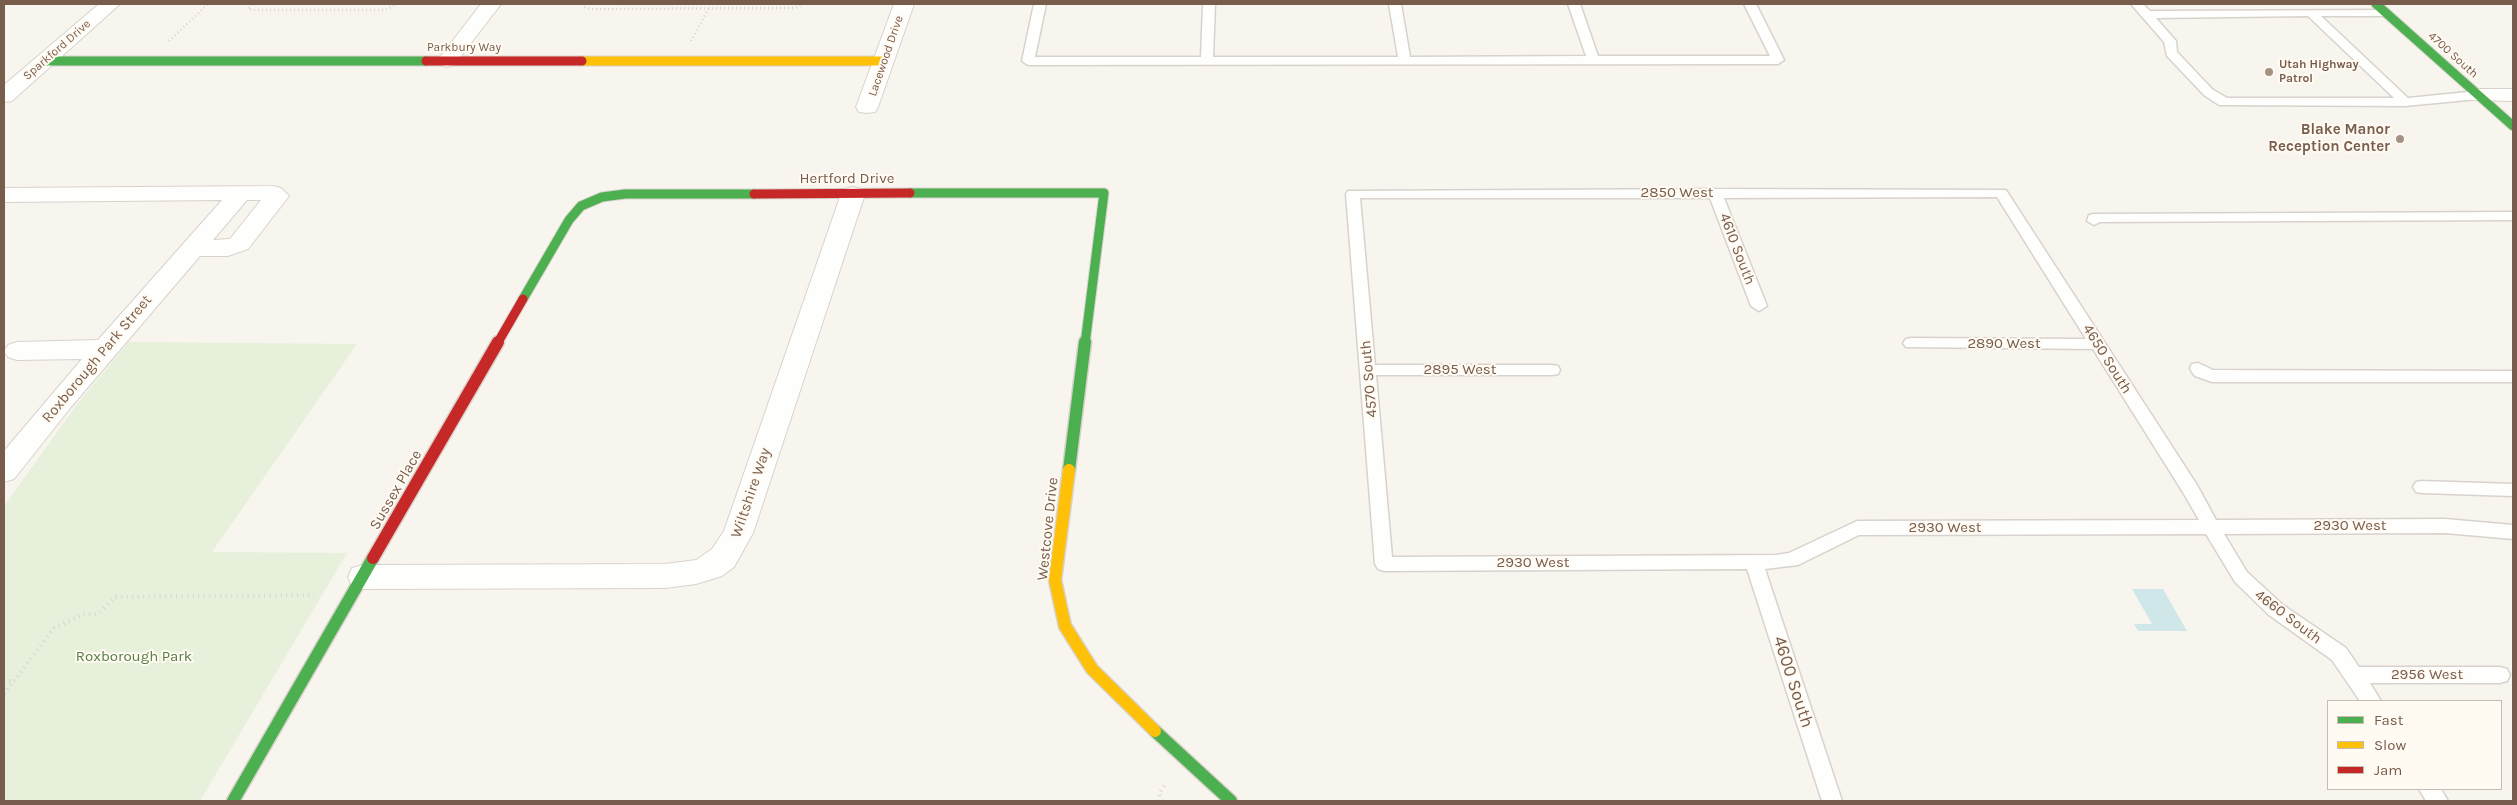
<!DOCTYPE html>
<style>
body{margin:0}
#map{position:relative;width:2517px;height:805px;overflow:hidden;background:#f8f5ef;font-family:Karla,sans-serif}
canvas{display:block}
.frame{position:absolute;inset:0;border:5px solid #785d4d;pointer-events:none}
.legend{position:absolute;left:2327px;top:700px;width:175px;height:90px;box-sizing:border-box;background:#fffaf2;border:1px solid #c9bbb0;margin:0;padding:6px 9px;list-style:none;font-size:15px;color:#785d4d}
.legend li{display:flex;align-items:center;gap:10px;height:25px}
.legend b{width:25px;border:1px solid #c9bbb0}
</style>
<div id="map">
<canvas width="2517" height="805"></canvas>
<div class="frame"></div>
<ul class="legend">
<li><b style="height:6px;background:#4caf50"></b>Fast</li>
<li><b style="height:6px;background:#ffc107"></b>Slow</li>
<li><b style="height:6px;background:#c62828"></b>Jam</li>
</ul>
</div>
<script>
const context = document.querySelector('canvas').getContext('2d');
context.lineJoin = 'round';
function paint(path, color) { context.fillStyle = color; context.fill(path, 'evenodd'); }
const toPath = rows => new Path2D(rows.map(r => 'M' + r).join(''));
function stroke(path, color, width, dash) { context.strokeStyle = color; context.lineWidth = width; context.lineCap = dash ? 'butt' : 'round'; context.setLineDash(dash || []); context.stroke(path); }
function drawText(font, color, halo, rows, align = 'center') {
  context.font = font + ' Karla,sans-serif'; context.lineWidth = 4; context.setLineDash([]); context.textBaseline = 'middle'; context.strokeStyle = halo; context.fillStyle = color; for (const [text, x, y, turn = 0] of rows) {
    context.save(); context.translate(x, y); context.rotate((+turn || 0) * Math.PI / 180); context.textAlign = isNaN(turn) ? turn : align; if (halo) context.strokeText(text, 0, 0); context.fillText(text, 0, 0); context.restore();
  }
}
const green = toPath([
 [129,342,357,344,212,552,347,553,200,801,4,801,4,506,78,403]
]);
const water = toPath([
 [2132,589,2163,589,2187,631,2138,631,2134,624,2152,624]
]);
const pathFar1 = toPath([
 [251,4,248,9,253,10,380,10,388,9,396,4],
 [584,4,583,6,586,8,594,9,795,8,803,4],
 [169,41,208,4],
 [691,41,709,8]
]);
const path = toPath([
 [4,681,13,681],
 [4,694,54,628,85,614,97,614,116,597,314,595],
 [1162,801,1159,793,1165,785]
]);
const lane = toPath([
 [1034,4,1046,4,1035,57,1201,57,1203,4,1215,4,1213,57,1398,57,1389,4,1401,4,1410,57,1586,56,1568,4,1580,4,1598,56,1770,56,1744,4,1756,4,1784,60,1778,64,1028,65,1022,61,1034,4],
 [2131,4,2143,4,2150,11,2389,10,2389,14,2385,16,2321,16,2408,98,2478,91,2484,95,2478,99,2405,106,2219,105,2204,95,2167,56,2164,42,2131,4],
 [2308,16,2394,98,2227,98,2212,89,2177,52,2176,41,2156,18,2308,16],
 [1715,189,2006,190,2197,485,2216,520,2445,519,2513,525,2513,539,2445,533,2224,534,2247,572,2283,605,2346,648,2359,667,2500,667,2507,669,2510,675,2507,681,2500,683,2370,683,2381,701,2360,701,2332,660,2269,615,2235,582,2206,534,1859,535,1798,565,1765,569,1842,801,1822,801,1747,569,1384,571,1378,569,1375,564,1346,194,1348,191,1715,189],
 [1997,197,2086,339,1911,338,1906,339,1903,343,1906,347,2093,349,2184,494,2199,520,1857,521,1789,553,1776,555,1392,557,1376,375,1552,375,1558,374,1560,370,1558,366,1552,365,1375,365,1360,198,1710,198,1751,306,1759,311,1767,306,1724,198,1997,197],
 [2513,212,2513,220,2100,222,2094,225,2087,221,2089,215,2094,214,2513,212],
 [2198,363,2213,370,2513,371,2513,382,2212,382,2195,376,2192,372,2190,368,2192,364,2198,363],
 [2422,481,2513,484,2513,496,2422,493,2416,492,2413,487,2416,482,2422,481],
 [2419,789,2441,789,2448,801,2426,801,2419,789]
]);
const street = toPath([
 [99,4,120,4,12,101,4,102,4,85,99,4],
 [481,4,501,4,454,65,447,67,440,65,437,61,481,4],
 [894,4,914,4,878,107,875,112,867,113,859,112,856,107,894,4],
 [2478,89,2513,89,2513,101,2470,100,2467,95,2470,90,2478,89],
 [273,186,281,188,289,196,248,249,228,256,200,256,71,407,14,479,4,482,4,451,82,359,17,360,8,357,4,351,8,345,17,342,98,340,222,200,4,202,4,188,273,186],
 [247,200,261,200,230,239,213,240,247,200],
 [853,187,861,189,865,194,753,533,734,567,722,576,696,584,665,588,363,589,352,586,348,577,352,568,363,565,665,564,696,560,712,549,724,531,841,194,845,189,853,187]
]);
const fastFar1 = toPath([
 [2376,4,2513,126],
 [44,61,426,61],
 [910,193,1104,193,1085,344],
 [523,299,569,220,581,206,602,197,625,194,754,194]
]);
const fast = toPath([
 [1069,470,1085,342],
 [1155,731,1231,801],
 [233,801,373,558]
]);
const slowFar1 = toPath([
 [582,61,884,61]
]);
const slow = toPath([
 [1069,470,1055,580,1065,626,1092,669,1155,731]
]);
const jamFar1 = toPath([
 [426,61,582,61],
 [754,194,910,193],
 [497,344,523,299]
]);
const jam = toPath([
 [373,558,498,342]
]);
const markers = [
 [2269,72,5,"#a59286"],
 [2400,139,5,"#a59286"]
];
const farStreetnames = [
 ["Parkbury Way",464,48],
 ["Sparkford Drive",57,50,-41],
 ["4700 South",2453,55,42],
 ["Lacewood Drive",886,56,-71]
];
const farPoinames = [
 ["Utah Highway",2279,65],
 ["Patrol",2279,79]
];
const poiNames = [
 ["Blake Manor",2390,130],
 ["Reception Center",2390,147]
];
const streetNames = [
 ["Hertford Drive",847,179],
 ["2850 West",1677,193],
 ["4610 South",1737,249,69],
 ["2890 West",2004,344],
 ["Roxborough Park Street",97,359,-50],
 ["4650 South",2107,359,58],
 ["2895 West",1460,370],
 ["4570 South",1369,379,-95],
 ["Sussex Place",396,490,-60],
 ["Wiltshire Way",751,493,-71],
 ["2930 West",2350,526],
 ["2930 West",1945,528],
 ["Westcove Drive",1048,529,-84],
 ["2930 West",1533,563],
 ["4660 South",2288,617,37],
 ["2956 West",2427,675]
];
const parkNames = [
 ["Roxborough Park",134,657]
];
const nearStreetnames = [
 ["4600 South",1793,682,72]
];
paint(green, '#e6f0da');
paint(water, '#d0e7e9');
stroke(lane, '#d8d2cd', 3);
stroke(street, '#d8d2cd', 2);
stroke(fastFar1, '#d8d2cb', 11);
stroke(fast, '#d8d2cb', 15);
stroke(slowFar1, '#d8d2cb', 11);
stroke(slow, '#d8d2cb', 15);
stroke(jamFar1, '#d8d2cb', 11);
stroke(jam, '#d8d2cb', 15);
stroke(pathFar1, '#dad4d0', 2.5, [1, 3]);
stroke(path, '#dad4d0', 4, [1, 4.5]);
paint(lane, '#fefefd');
paint(street, '#fefefd');
stroke(fastFar1, '#4caf50', 9);
stroke(fast, '#4caf50', 12);
stroke(slowFar1, '#ffc107', 9);
stroke(slow, '#ffc107', 12);
stroke(jamFar1, '#c62828', 9);
stroke(jam, '#c62828', 12);
for (const [x, y, r, color] of markers) { const dot = new Path2D(); dot.arc(x, y, r, 0, 2 * Math.PI); context.fillStyle = color; context.fill(dot); stroke(dot, '#fffaf2', 2); }
drawText('12px', '#785d4d', '#fffaf2', farStreetnames);
drawText('bold 12px', '#785d4d', '#fffaf2', farPoinames, 'left');
drawText('bold 15px', '#785d4d', '#fffaf2', poiNames, 'right');
drawText('15px', '#785d4d', '#fffaf2', streetNames);
drawText('15px', '#567e45', '#fffaf2', parkNames);
drawText('18px', '#785d4d', '#fffaf2', nearStreetnames);
</script>
